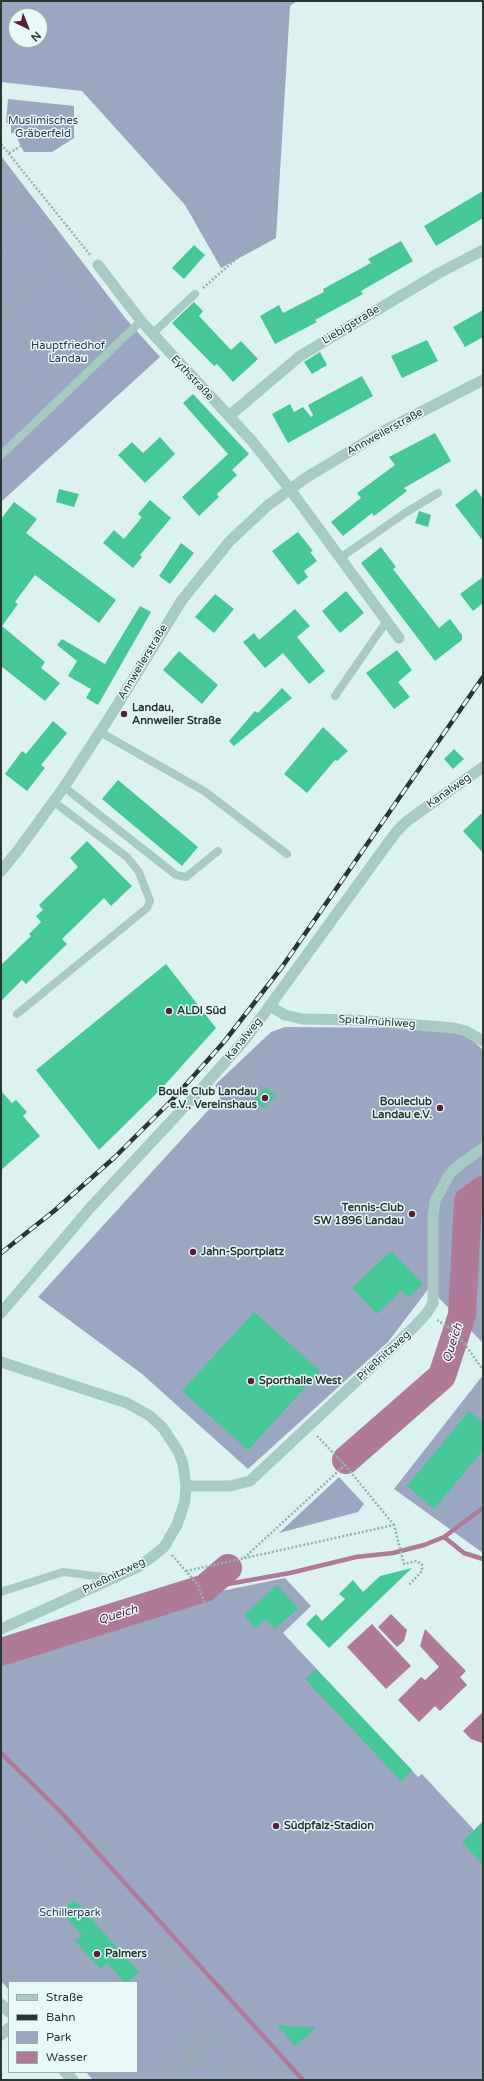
<!DOCTYPE html>
<meta charset="utf-8">
<style>
body{margin:0}
#map{position:relative;width:484px;height:2081px;overflow:hidden;background:#dbf2f0;font-family:"Varela Round",sans-serif}
canvas{display:block}
.frame{position:absolute;inset:0;border:2px solid #283732;pointer-events:none}
.legend{position:absolute;left:8px;top:1981px;width:130px;height:92px;box-sizing:border-box;background:#e8faf8;border:1px solid #9baca9;margin:0;padding:5px 7px;list-style:none;font-size:12px;color:#283732}
.legend li{display:flex;align-items:center;gap:8px;height:20px}
.legend b{width:20px;border:1px solid #9baca9}
.north{position:absolute;left:8px;top:8px;width:40px;height:40px;box-sizing:border-box;background:#e8faf8;border:1px solid #9baca9;border-radius:50%;rotate:137deg;font-size:11px;font-weight:700;line-height:16px;text-align:center;color:#283732}
.north::after{content:'';display:block;margin:auto;width:14px;height:18px;background:#591d3d;clip-path:polygon(50% 0,100% 100%,50% 72%,0 100%)}
</style>
<div id="map">
<canvas width="484" height="2081"></canvas>
<div class="frame"></div>
<ul class="legend">
<li><b style="height:5px;background:#a7cac5"></b>Straße</li>
<li><b style="height:5px;background:#283732"></b>Bahn</li>
<li><b style="height:11px;background:#9ba6c1"></b>Park</li>
<li><b style="height:11px;background:#af7a98"></b>Wasser</li>
</ul>
<div class="north">N</div>
</div>
<script>
const context = document.querySelector('canvas').getContext('2d');
context.lineJoin = 'round';
function paint(path, color) { context.fillStyle = color; context.fill(path, 'evenodd'); }
const toPath = rows => new Path2D(rows.map(r => 'M' + r).join(''));
function stroke(path, color, width, dash) { context.strokeStyle = color; context.lineWidth = width; context.lineCap = dash ? 'butt' : 'round'; context.setLineDash(dash || []); context.stroke(path); }
function drawText(font, color, halo, rows, align = 'center') {
  context.font = font + ' "Varela Round",sans-serif'; context.lineWidth = 3; context.setLineDash([]); context.textBaseline = 'middle'; context.strokeStyle = halo; context.fillStyle = color; for (const [text, x, y, turn = 0] of rows) {
    context.save(); context.translate(x, y); context.rotate((+turn || 0) * Math.PI / 180); context.textAlign = isNaN(turn) ? turn : align; if (halo) context.strokeText(text, 0, 0); context.fillText(text, 0, 0); context.restore();
  }
}
const green = toPath([
 [1,1,297,1,290,6,276,238,221,268,185,205,82,91,1,82],
 [16,16,40,16,40,40,16,40],
 [8,99,74,106,74,138,52,152,24,152,18,140,19,133,11,133,11,123,6,123],
 [1,156,126,319,160,357,1,502],
 [285,1027,415,1028,464,1033,483,1050,483,1343,429,1288,388,1342,248,1469,142,1374,38,1297,222,1095,215,1085,271,1032],
 [483,1375,483,1553,394,1489],
 [339,1477,364,1504,358,1512,279,1533],
 [285,1578,311,1606,283,1633,418,1777,422,1774,474,1830,483,1821,483,2080,93,2080,86,2072,137,2072,137,1982,9,1982,9,1990,1,1981,1,1657,202,1595]
]);
const water = toPath([
 [391,1614,407,1630,404,1641,397,1647,378,1627],
 [372,1624,411,1666,386,1689,347,1647],
 [425,1629,466,1671,460,1677,467,1685,440,1711,435,1706,419,1722,398,1700,421,1677,425,1680,439,1667,420,1646],
 [483,1712,483,1743,482,1743,471,1739,463,1731]
]);
const stream = toPath([
 [444,1537,464,1553,483,1559],
 [205,1588,290,1573,356,1557,393,1553,424,1545,444,1537,483,1508],
 [1,1753,58,1809,303,2080]
]);
const river = toPath([
 [346,1460,442,1376,462,1315,468,1201,483,1190],
 [1,1652,205,1588,228,1568]
]);
const building = toPath([
 [483,191,483,218,436,246,424,226],
 [401,241,413,261,361,291,363,294,315,320,317,322,275,344,260,316,279,305,283,313,324,292,323,289,371,263,368,259],
 [194,245,205,255,184,279,172,268],
 [194,302,203,311,199,316,231,350,241,341,258,359,233,382,217,364,214,366,172,323],
 [483,310,483,337,465,347,453,327],
 [427,340,438,361,402,378,391,356],
 [320,352,327,365,312,374,304,362],
 [362,376,373,396,288,443,272,414,290,404,294,412,303,407,311,417,313,415,308,405],
 [193,394,249,454,232,470,237,475,217,494,219,497,199,516,182,497,228,454,183,403],
 [435,433,451,461,404,488,407,491,374,516,372,513,343,536,331,522,361,498,357,493,395,465,389,457],
 [160,437,175,454,145,483,118,455,132,442,143,453],
 [59,489,79,494,74,507,56,502],
 [476,489,483,499,483,541,455,505],
 [150,500,171,518,140,555,142,557,133,568,103,543,114,530,124,539,142,517,138,514],
 [14,502,37,519,26,533,116,600,99,623,35,575,15,602,18,604,2,626,45,662,41,668,60,683,45,701,1,666,1,519],
 [419,511,431,515,428,527,415,523],
 [298,532,313,551,310,552,317,561,304,571,308,577,298,585,272,551],
 [181,543,194,553,170,584,159,576],
 [381,547,396,567,393,569,439,628,450,619,462,635,462,640,435,661,361,563],
 [483,577,483,603,473,611,460,594],
 [346,591,364,613,340,633,322,611],
 [215,594,234,609,214,633,195,617],
 [140,606,151,612,98,705,86,698,91,689,68,676,77,661,57,645,62,639,105,664],
 [295,609,310,626,297,637,325,671,309,684,283,653,265,668,243,642,254,633,259,640],
 [397,650,412,670,398,682,410,697,394,709,366,673],
 [179,651,218,685,202,704,163,670],
 [282,688,292,698,234,746,229,741,255,711,258,713],
 [53,721,67,733,41,765,45,768,27,791,5,774,22,751,26,754],
 [323,727,348,751,337,761,335,760,307,793,284,774],
 [454,749,464,759,453,769,444,759],
 [118,780,198,847,182,866,102,799],
 [483,812,483,853,463,831],
 [87,841,132,886,111,906,104,898,62,939,67,944,26,984,22,980,1,1001,1,965,31,936,29,934,41,922,36,916,43,910,39,905,78,867,70,858],
 [166,964,216,1028,162,1088,99,1150,36,1070],
 [266,1087,275,1096,263,1108,254,1099],
 [1,1091,12,1103,16,1100,27,1112,23,1116,40,1136,1,1170],
 [391,1251,423,1284,409,1297,402,1290,377,1314,352,1288],
 [254,1312,320,1371,248,1450,182,1391],
 [469,1411,483,1423,483,1450,434,1509,407,1486],
 [412,1568,329,1648,306,1624,316,1614,322,1621,345,1599,339,1594,353,1580,363,1592,380,1576],
 [277,1585,298,1608,275,1629,266,1619,255,1628,244,1615],
 [316,1669,412,1770,401,1781,305,1679],
 [483,1822,483,1865,462,1842],
 [74,1900,139,1972,128,1982,124,1982,107,1963,101,1969,75,1941,82,1935,61,1912],
 [277,2025,316,2028,295,2046]
]);
const path = toPath([
 [1,144,91,256],
 [9,153,21,146],
 [1,184,13,196,64,260,101,315,115,330],
 [1,208,13,196],
 [1,252,34,287],
 [203,288,268,231,272,215,276,111,286,1],
 [1,311,66,378],
 [3,313,64,260],
 [1,359,41,401],
 [52,363,101,315],
 [437,1320,450,1328,464,1343,483,1370],
 [317,1436,345,1465,394,1525],
 [172,1555,198,1585,206,1607],
 [244,1558,345,1465],
 [186,1571,394,1525,404,1564,416,1561,422,1564,422,1571,409,1585],
 [1,1797,114,1910,270,2080],
 [1,1822,7,1828,16,1826,25,1821],
 [1,1962,19,1982],
 [182,2040,191,2050],
 '188 2056a9 9 0 1 1 18 0a9 9 0 1 1-18 0Z',
 [203,2050,225,2030],
 [202,2063,212,2074],
 [103,2072,111,2080],
 [177,2080,181,2071,190,2063],
 [189,2080,166,2054,198,2025,229,2060,206,2080]
]);
const service = toPath([
 [152,334,195,294],
 [1,455,141,321],
 [340,558,405,513,438,493],
 [335,696,386,622],
 [100,732,204,791,287,854],
 [64,787,176,875,186,877,218,851],
 [17,1014,147,908,150,901,139,872,127,857,54,802],
 [1,1592,63,1572,111,1578]
]);
const minor = toPath([
 [98,265,141,321,252,441,289,488,399,638],
 [229,416,300,356,439,273,483,250],
 [270,1006,285,1015,302,1019,356,1020,454,1028,466,1031,483,1041],
 [1,1313,90,1208,204,1086,247,1037,396,832,407,821,483,767],
 [1,1362,127,1403,150,1416,163,1428,178,1451,183,1464,186,1486,185,1501,177,1525,164,1547,153,1556,138,1567,1,1629],
 [186,1486,230,1486,250,1481,412,1329,427,1313,433,1303,433,1216,435,1201,449,1175,458,1166,483,1148],
 [1,2004,9,2012],
 [1,2035,9,2028],
 [65,2072,73,2080]
]);
const tertiary = toPath([
 [1,871,19,849,64,787,113,712,182,600,229,542,267,506,307,477,384,431,483,380]
]);
const rail = toPath([
 [1,1253,54,1211,115,1157,172,1100,224,1042,282,967,483,677]
]);
const markers = [
 [124,714,4,"#591d3d"],
 [169,1011,4,"#591d3d"],
 [265,1098,4,"#591d3d"],
 [440,1108,4,"#591d3d"],
 [412,1214,4,"#591d3d"],
 [193,1252,4,"#591d3d"],
 [251,1381,4,"#591d3d"],
 [276,1826,4,"#591d3d"],
 [97,1954,4,"#591d3d"]
];
const parkNames = [
 ["Muslimisches",43,121],
 ["Gräberfeld",43,134],
 ["Hauptfriedhof",68,346],
 ["Landau",68,359],
 ["Schillerpark",70,1913]
];
const streetNames = [
 ["Liebigstraße",351,325,-31],
 ["Eythstraße",192,378,47],
 ["Annweilerstraße",385,432,-29],
 ["Annweilerstraße",143,662,-59],
 ["Kanalweg",449,791,-35],
 ["Spitalmühlweg",377,1022,4],
 ["Kanalweg",244,1039,-51],
 ["Prießnitzweg",384,1356,-43],
 ["Prießnitzweg",114,1576,-26]
];
const poiNames = [
 ["Landau,",132,708],
 ["Annweiler Straße",132,721],
 ["ALDI Süd",177,1011],
 ["Boule Club Landau",257,1092,"right"],
 ["e.V., Vereinshaus",257,1105,"right"],
 ["Bouleclub",432,1102,"right"],
 ["Landau e.V.",432,1115,"right"],
 ["Tennis-Club",404,1208,"right"],
 ["SW 1896 Landau",404,1221,"right"],
 ["Jahn-Sportplatz",201,1252],
 ["Sporthalle West",259,1381],
 ["Südpfalz-Stadion",284,1826],
 ["Palmers",105,1954]
];
const waterNames = [
 ["Queich",453,1343,-72],
 ["Queich",118,1615,-17]
];
paint(green, '#9ba6c1');
paint(water, '#af7a98');
stroke(stream, '#af7a98', 4.5);
stroke(river, '#af7a98', 28);
paint(building, '#45c797');
stroke(path, '#91b6b0', 2.5, [2, 2]);
stroke(service, '#a7cac5', 8);
stroke(minor, '#a7cac5', 11);
stroke(tertiary, '#a7cac5', 11);
stroke(rail, '#283732', 4.5);
stroke(rail, '#e8faf8', 3, [9]);
for (const [x, y, r, color] of markers) { const dot = new Path2D(); dot.arc(x, y, r, 0, 2 * Math.PI); context.fillStyle = color; context.fill(dot); stroke(dot, '#e8faf8', 1.5); }
drawText('11px', '#2b3555', '#e8faf8', parkNames);
drawText('11px', '#283732', '#e8faf8', streetNames);
drawText('bold 11px', '#283732', '#e8faf8', poiNames, 'left');
drawText('italic 12px', '#591d3d', '#e8faf8', waterNames);
</script>
